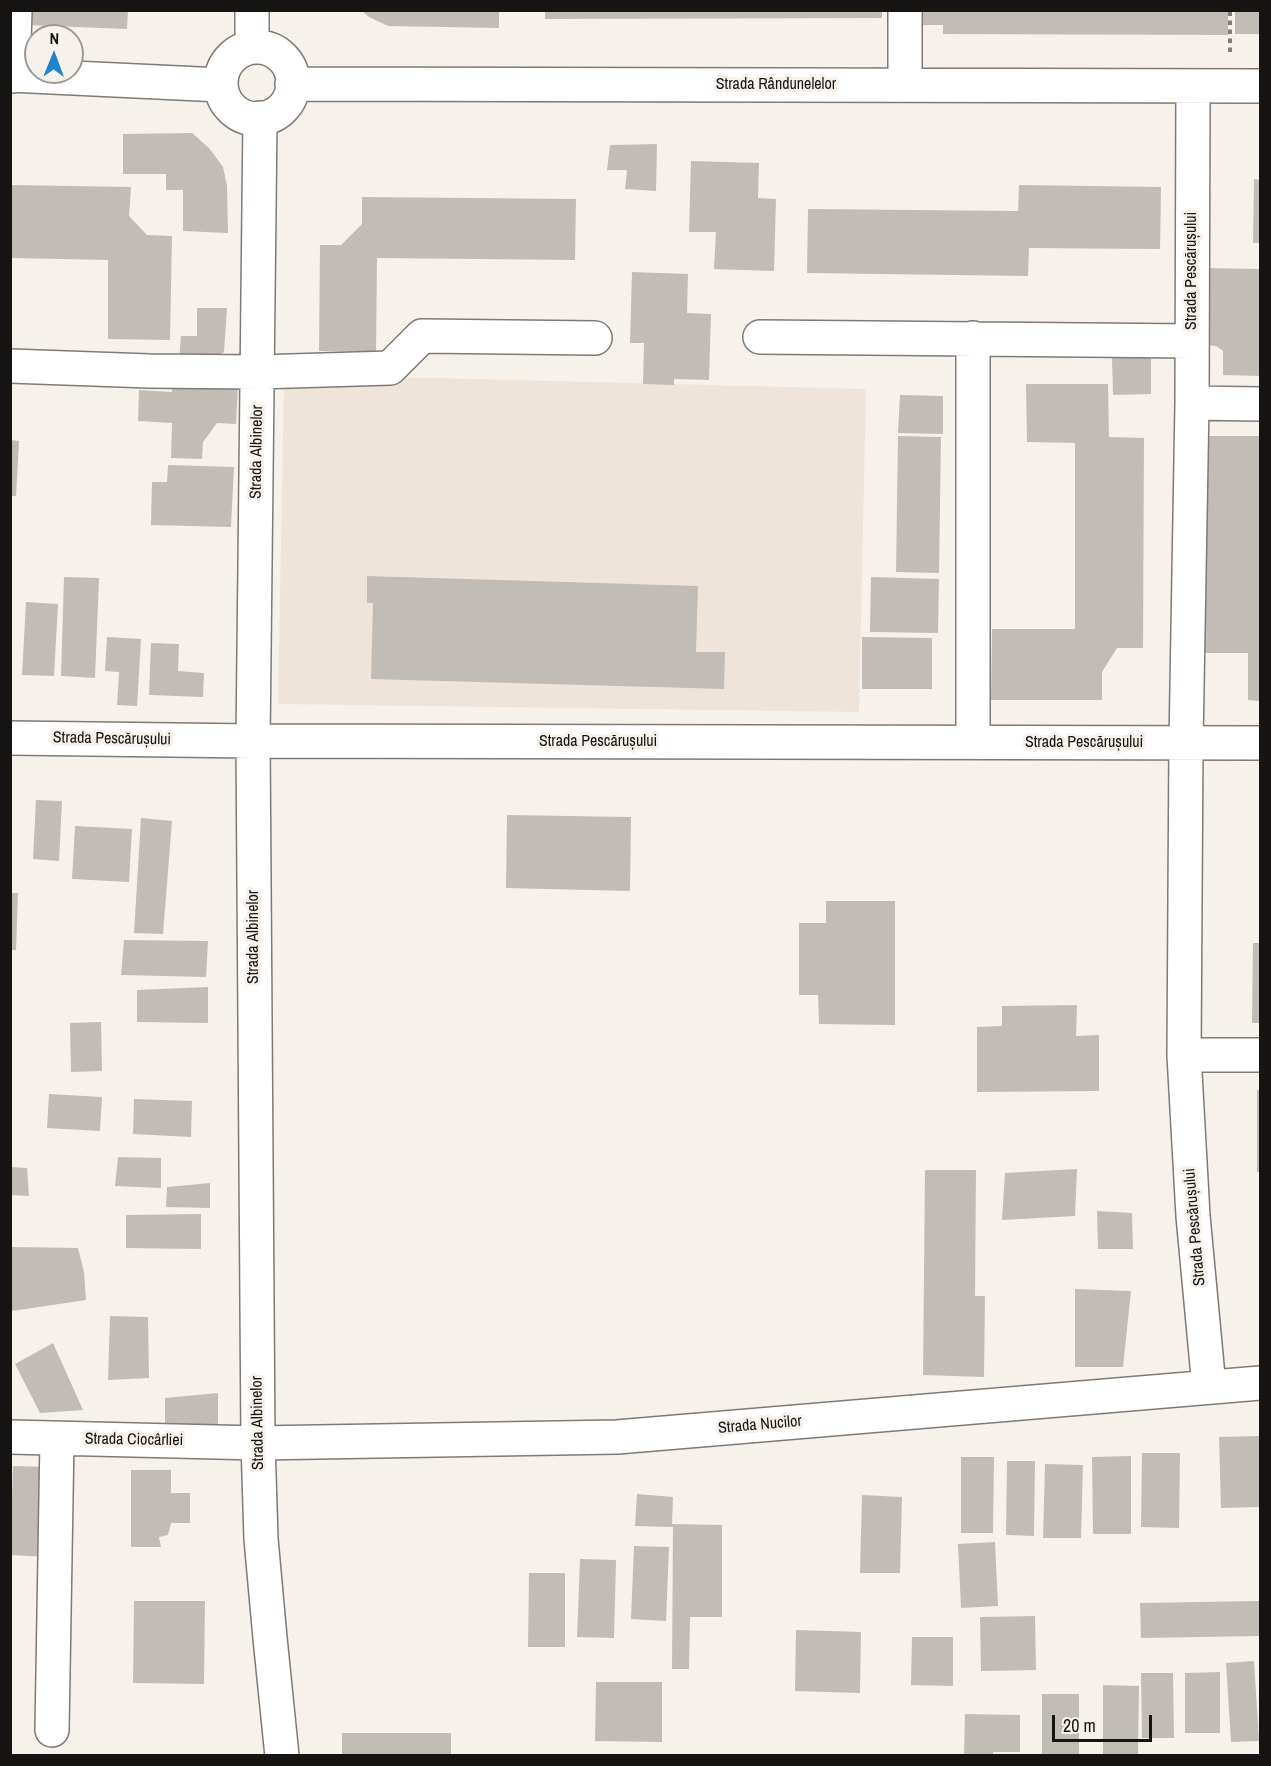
<!DOCTYPE html>
<meta charset="utf-8">
<style>
body{margin:0}
#map{position:relative;width:1271px;height:1766px;overflow:hidden;background:#f7f1ec;font-family:"Archivo Narrow",sans-serif}
canvas{display:block}
.frame{position:absolute;inset:0;border:12px solid #151412;pointer-events:none}
.north{position:absolute;left:24px;top:24px;width:60px;height:60px;box-sizing:border-box;background:#f7f1ec;border:2px solid #9d9995;border-radius:50%;rotate:1deg;font-size:16px;font-weight:700;line-height:24px;text-align:center;color:#151412}
.north::after{content:'';display:block;margin:auto;width:21px;height:27px;background:#1f84cf;clip-path:polygon(50% 0,100% 100%,50% 72%,0 100%)}
.scale{position:absolute;left:1052px;top:1715px;width:100px;height:27px;box-sizing:border-box;border:3px solid #151412;border-top:0;padding-left:8px;font-size:18px;line-height:21px;white-space:nowrap;color:#151412;-webkit-text-stroke:4px #f7f1ec;paint-order:stroke}
</style>
<div id="map">
<canvas width="1271" height="1766"></canvas>
<div class="frame"></div>
<div class="north">N</div>
<div class="scale">20 m</div>
</div>
<script>
const context = document.querySelector('canvas').getContext('2d');
context.lineJoin = 'round';
function paint(path, color) { context.fillStyle = color; context.fill(path, 'evenodd'); }
const toPath = rows => new Path2D(rows.map(r => 'M' + r).join(''));
function stroke(path, color, width, dash) { context.strokeStyle = color; context.lineWidth = width; context.lineCap = dash ? 'butt' : 'round'; context.setLineDash(dash || []); context.stroke(path); }
function drawText(font, color, halo, rows, align = 'center') {
  context.font = font + ' "Archivo Narrow",sans-serif'; context.lineWidth = 6; context.setLineDash([]); context.textBaseline = 'middle'; context.strokeStyle = halo; context.fillStyle = color; for (const [text, x, y, turn = 0] of rows) {
    context.save(); context.translate(x, y); context.rotate((+turn || 0) * Math.PI / 180); context.textAlign = isNaN(turn) ? turn : align; if (halo) context.strokeText(text, 0, 0); context.fillText(text, 0, 0); context.restore();
  }
}
const built = toPath([
 [356,376,866,389,859,712,278,704,284,384]
]);
const building = toPath([
 [27,10,128,10,127,29,26,25],
 [361,10,499,10,499,28,388,26,369,17],
 [545,10,882,10,882,18,545,19],
 [919,10,1228,10,1228,35,943,34,943,25,919,25],
 [1235,10,1260,10,1260,34,1235,34],
 [192,133,209,148,223,167,227,186,228,233,183,231,183,190,166,190,166,174,123,174,123,134],
 [657,144,656,191,625,189,627,170,607,170,610,145],
 [691,161,759,163,758,198,776,199,774,271,714,269,716,232,689,232],
 [1254,179,1260,180,1260,243,1253,243],
 [10,185,131,187,129,216,147,235,172,236,170,340,108,339,108,260,10,258],
 [1019,185,1161,187,1160,249,1029,248,1028,276,807,273,808,209,1018,211],
 [362,197,576,199,575,260,377,258,376,352,319,351,320,245,341,245,362,224],
 [1204,268,1260,269,1260,376,1223,375,1223,351,1216,346,1206,345],
 [632,272,688,274,687,313,711,314,709,380,674,379,674,385,643,384,644,343,630,343],
 [197,308,227,308,224,352,208,362,179,360,181,336,197,336],
 [1151,356,1151,394,1113,395,1112,357],
 [172,383,238,385,236,424,217,423,203,442,202,459,171,458,172,423,138,421,139,390,172,392],
 [1026,384,1108,384,1109,437,1144,438,1143,648,1117,648,1102,672,1102,700,991,700,992,629,1075,629,1075,443,1027,442],
 [900,395,943,396,943,434,898,433],
 [898,436,941,437,939,573,896,572],
 [1206,436,1260,436,1260,701,1248,700,1248,653,1205,653],
 [10,440,19,441,16,496,10,496],
 [168,465,234,467,231,527,151,525,152,482,167,482],
 [367,576,698,586,696,652,725,652,724,689,371,679,373,603,367,603],
 [64,577,99,578,95,678,61,676],
 [871,577,939,579,938,633,870,632],
 [26,602,58,604,54,676,22,675],
 [107,637,141,639,137,706,117,705,119,672,105,671],
 [862,637,932,638,932,689,862,689],
 [151,643,179,644,178,671,204,673,203,697,149,695],
 [36,800,62,801,59,861,33,859],
 [507,815,631,817,630,891,506,888],
 [141,818,172,821,163,934,134,933],
 [75,826,132,829,129,882,72,879],
 [10,893,18,893,16,950,10,950],
 [826,901,895,901,895,1025,819,1024,818,995,799,995,799,923,826,923],
 [124,940,208,941,206,977,121,975],
 [1253,943,1260,943,1260,1023,1252,1023],
 [208,987,208,1023,137,1022,137,990],
 [1077,1005,1076,1036,1099,1035,1099,1091,977,1092,977,1027,1002,1026,1002,1006],
 [101,1022,102,1071,71,1072,70,1023],
 [1257,1090,1260,1090,1260,1172,1257,1172],
 [49,1094,102,1097,100,1131,47,1128],
 [134,1099,192,1101,191,1137,133,1134],
 [118,1157,161,1158,161,1188,115,1186],
 [10,1167,27,1168,29,1196,10,1195],
 [1077,1169,1075,1216,1002,1220,1005,1173],
 [925,1170,976,1170,975,1296,985,1296,984,1377,923,1375],
 [210,1183,210,1208,166,1207,167,1187],
 [1097,1211,1132,1213,1133,1249,1098,1249],
 [201,1214,201,1249,126,1248,126,1215],
 [10,1247,78,1248,84,1272,86,1300,12,1311,10,1298],
 [1075,1289,1131,1291,1123,1367,1075,1367],
 [110,1316,148,1317,149,1378,108,1380],
 [53,1343,83,1410,40,1413,15,1364],
 [218,1393,218,1429,165,1427,165,1398],
 [1259,1436,1260,1507,1221,1508,1219,1437],
 [1142,1453,1180,1453,1179,1528,1141,1527],
 [1131,1456,1131,1534,1093,1534,1092,1457],
 [961,1457,994,1457,993,1533,961,1533],
 [1007,1461,1035,1461,1034,1536,1006,1535],
 [1045,1464,1083,1465,1081,1538,1043,1538],
 [13,1466,49,1467,47,1557,10,1555],
 [131,1470,171,1470,171,1493,190,1493,190,1523,171,1523,168,1535,159,1537,161,1547,131,1547],
 [637,1494,673,1497,672,1524,722,1525,722,1617,690,1617,689,1669,672,1669,673,1527,635,1526],
 [862,1495,902,1497,900,1573,860,1573],
 [995,1542,998,1606,961,1608,958,1544],
 [634,1546,669,1547,666,1621,631,1619],
 [580,1559,616,1560,614,1638,577,1637],
 [529,1573,565,1573,565,1647,528,1647],
 [134,1601,205,1601,204,1684,133,1683],
 [1260,1601,1260,1636,1141,1638,1140,1603],
 [1035,1616,1036,1670,981,1671,980,1617],
 [796,1630,861,1632,860,1693,795,1691],
 [912,1637,953,1637,953,1686,911,1685],
 [1254,1661,1259,1741,1231,1742,1226,1663],
 [1220,1672,1220,1733,1185,1733,1185,1673],
 [1141,1673,1173,1673,1174,1738,1142,1738],
 [596,1682,662,1682,662,1742,595,1741],
 [1103,1685,1139,1686,1138,1756,1103,1756],
 [1042,1694,1079,1694,1079,1756,1042,1756],
 [965,1714,1020,1715,1020,1752,993,1752,993,1756,964,1756],
 [342,1733,451,1733,451,1756,342,1756]
]);
const path = toPath([
 [1230,52,1230,10]
]);
const minor = toPath([
 [252,10,252,47],
 [905,10,905,85],
 '221 83a36 36 0 1 1 72 0a36 36 0 1 1-72 0Z',
 [10,75,221,85],
 [13,76,15,10],
 [292,84,1260,86],
 [1193,86,1192,403,1186,743,1184,1055,1193,1216,1209,1387],
 [260,118,253,741,258,1443,261,1539,270,1638,282,1756],
 [760,337,1192,341],
 [10,366,149,371,258,372,390,368,422,336,595,338],
 [1192,403,1260,404],
 [10,738,253,741,1260,743],
 [973,742,973,338],
 [1184,1055,1260,1055],
 [10,1437,258,1443,617,1437,1260,1383],
 [52,1730,57,1439]
]);
const streetNames = [
 ["Strada Rândunelelor",776,85],
 ["Strada Pescărușului",1192,271,-90],
 ["Strada Albinelor",257,452,-89],
 ["Strada Pescărușului",112,739,1],
 ["Strada Pescărușului",598,742],
 ["Strada Pescărușului",1084,743],
 ["Strada Albinelor",254,937,-90],
 ["Strada Pescărușului",1195,1227,-95],
 ["Strada Albinelor",258,1423,-91],
 ["Strada Nucilor",760,1425,-5],
 ["Strada Ciocârliei",134,1440,1]
];
paint(built, '#efe4d9');
paint(building, '#c2bcb7');
stroke(minor, '#7f7a75', 36);
stroke(path, '#807d79', 4, [4.5, 4.5]);
stroke(minor, '#fff', 33);
drawText('16px', '#151412', '#f7f1ec', streetNames);
</script>
